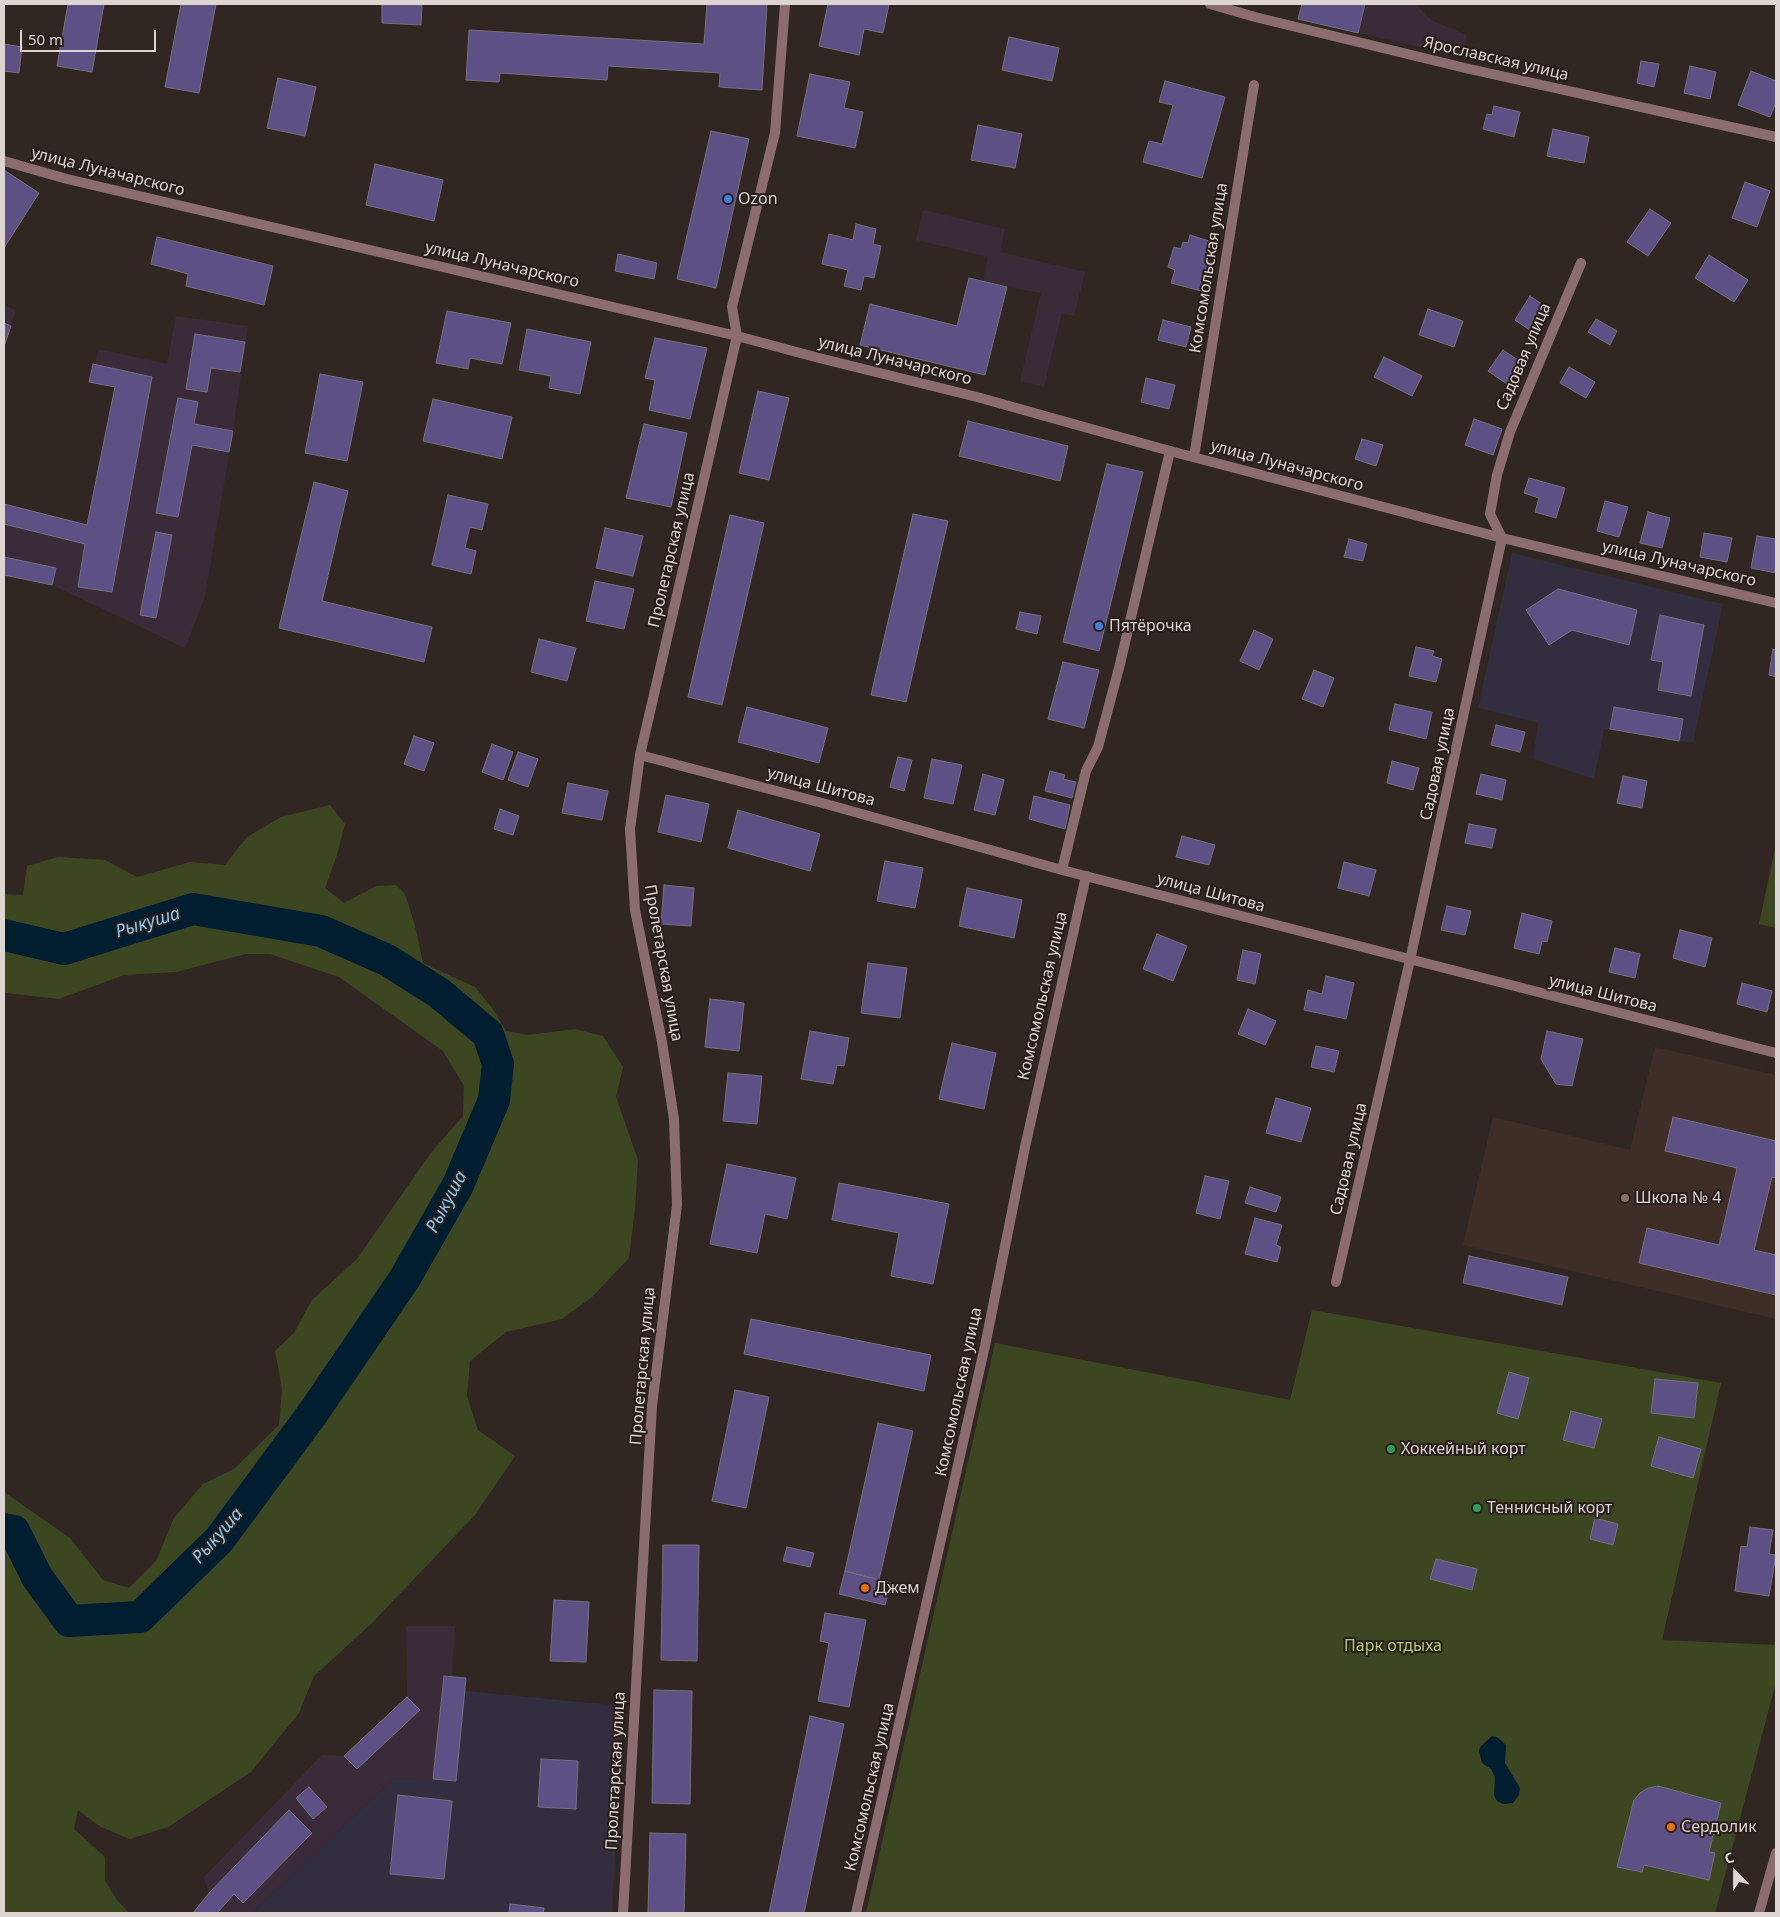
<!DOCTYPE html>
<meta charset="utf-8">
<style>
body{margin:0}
#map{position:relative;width:1780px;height:1917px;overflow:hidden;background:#312722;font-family:"Noto Sans",sans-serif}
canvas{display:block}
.frame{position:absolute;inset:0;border:5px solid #dcd5d2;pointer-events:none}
.north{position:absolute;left:1710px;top:1847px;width:50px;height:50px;-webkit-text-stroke:4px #271d19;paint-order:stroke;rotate:338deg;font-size:14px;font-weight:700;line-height:20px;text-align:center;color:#dcd5d2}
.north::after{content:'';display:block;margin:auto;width:18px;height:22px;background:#dcd5d2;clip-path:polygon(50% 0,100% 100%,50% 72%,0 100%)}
.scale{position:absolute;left:20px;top:30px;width:136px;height:22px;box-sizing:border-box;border:2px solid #dcd5d2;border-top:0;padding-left:6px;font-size:15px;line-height:18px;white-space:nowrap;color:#dcd5d2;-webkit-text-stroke:4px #271d19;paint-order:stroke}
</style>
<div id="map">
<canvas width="1780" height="1917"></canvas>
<div class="frame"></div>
<div class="north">С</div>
<div class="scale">50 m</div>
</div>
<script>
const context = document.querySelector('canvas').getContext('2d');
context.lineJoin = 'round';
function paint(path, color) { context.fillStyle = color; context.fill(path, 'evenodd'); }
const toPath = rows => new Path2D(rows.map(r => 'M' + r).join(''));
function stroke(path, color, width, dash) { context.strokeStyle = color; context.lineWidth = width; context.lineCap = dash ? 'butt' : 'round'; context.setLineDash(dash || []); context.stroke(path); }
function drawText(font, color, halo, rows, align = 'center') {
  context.font = font + ' "Noto Sans",sans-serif'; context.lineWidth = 4; context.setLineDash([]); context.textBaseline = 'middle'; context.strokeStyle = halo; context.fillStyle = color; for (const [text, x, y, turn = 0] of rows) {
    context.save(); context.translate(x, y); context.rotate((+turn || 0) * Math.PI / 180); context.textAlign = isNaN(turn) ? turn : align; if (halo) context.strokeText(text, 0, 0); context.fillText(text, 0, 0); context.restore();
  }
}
const commercial = toPath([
 [1512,553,1723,604,1693,742,1679,741,1604,729,1594,779,1533,759,1538,723,1478,708],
 [465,1691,623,1706,612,1913,254,1913,257,1908,394,1778,433,1779]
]);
const industrial = toPath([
 [1302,4,1416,4,1431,20,1467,35,1463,57,1298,19],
 [923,210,1005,229,1000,252,1085,272,1074,316,1062,313,1044,387,1020,381,1041,293,1007,287,983,280,988,257,916,240],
 [4,305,16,310,5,344,4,343],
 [176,316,248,326,233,431,205,597,185,648,52,585,4,575,4,504,87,524,115,388,89,382,99,349,167,364],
 [406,1626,455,1626,452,1676,466,1678,456,1781,394,1778,257,1908,254,1913,193,1913,209,1893,204,1877,322,1755,344,1756,407,1697]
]);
const built = toPath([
 [1655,1047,1776,1075,1776,1319,1463,1245,1493,1117,1630,1150]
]);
const green = toPath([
 [330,805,345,824,337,855,325,888,344,903,376,886,396,885,405,894,415,926,423,963,475,987,492,1008,506,1031,528,1035,575,1029,603,1036,623,1067,616,1097,638,1160,635,1209,629,1258,592,1297,562,1319,506,1332,470,1361,467,1396,478,1430,515,1456,475,1515,371,1624,314,1676,299,1713,251,1772,168,1827,130,1839,101,1827,78,1810,74,1829,105,1857,105,1881,117,1900,129,1913,4,1913,4,1492,70,1538,103,1580,129,1588,156,1561,174,1518,203,1484,234,1469,279,1425,282,1389,275,1351,294,1333,312,1300,357,1259,430,1154,463,1116,464,1086,443,1051,339,977,270,954,246,954,176,972,124,975,59,999,6,993,4,991,4,894,23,895,27,866,58,857,105,860,137,877,190,862,225,865,247,837,281,817],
 [1776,844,1776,928,1759,924],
 [1312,1310,1721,1383,1662,1640,1776,1645,1776,1682,1715,1913,866,1913,995,1343,1290,1400]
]);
const water = toPath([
 [1492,1736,1497,1737,1506,1745,1505,1763,1520,1788,1519,1795,1513,1803,1503,1804,1497,1801,1494,1795,1495,1777,1491,1769,1482,1763,1479,1751,1480,1747]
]);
const river = toPath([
 [4,935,64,949,193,909,321,931,387,960,439,993,488,1034,498,1064,494,1100,458,1185,405,1278,313,1413,219,1540,140,1617,69,1621,37,1577,14,1531,4,1529]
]);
const building = toPath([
 [68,4,104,4,92,72,57,66,68,4],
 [181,4,216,4,199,93,165,87,181,4],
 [382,4,422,4,421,25,382,23,382,4],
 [707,4,767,4,762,90,719,87,720,73,608,66,607,80,500,73,499,82,466,80,469,30,704,44,707,4],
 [828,4,889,4,883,33,864,29,859,55,819,46,828,4],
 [1302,4,1365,4,1358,33,1298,19,1302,4],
 [1009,37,1059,48,1052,81,1002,70,1009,37],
 [4,44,22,47,19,73,4,71,4,44],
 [1641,61,1659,64,1654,87,1637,83,1641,61],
 [1690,66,1716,72,1710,99,1684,93,1690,66],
 [1751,71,1776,81,1776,102,1770,117,1738,105,1751,71],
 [810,74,850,82,844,108,863,112,855,148,797,136,810,74],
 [278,78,316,87,305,136,267,128,278,78],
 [1165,81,1225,97,1202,178,1143,162,1149,141,1162,144,1173,105,1159,102,1165,81],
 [1494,106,1520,112,1514,137,1483,129,1487,114,1492,115,1494,106],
 [978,125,1022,134,1015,168,971,160,978,125],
 [1553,129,1589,137,1584,163,1547,156,1553,129],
 [711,131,749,139,716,288,677,279,711,131],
 [375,164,443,180,434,221,366,205,375,164],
 [4,170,39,193,4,248,4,170],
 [1745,182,1770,191,1757,227,1732,218,1745,182],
 [1650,209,1671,223,1648,256,1627,242,1650,209],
 [856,224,876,229,873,244,881,246,874,278,864,276,861,290,844,286,848,270,822,264,829,234,853,240,856,224],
 [1190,235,1209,241,1206,251,1211,253,1201,291,1171,283,1175,270,1168,267,1174,247,1181,249,1183,242,1188,243,1190,235],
 [157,237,273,266,264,305,186,286,188,274,151,264,157,237],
 [618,254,657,263,654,279,615,271,618,254],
 [1709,255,1748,280,1734,302,1695,278,1709,255],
 [969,278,1007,287,985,375,860,345,870,304,957,326,969,278],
 [1530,296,1546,307,1531,331,1515,320,1530,296],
 [1428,309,1463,321,1454,347,1419,335,1428,309],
 [447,311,511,323,502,364,470,358,468,369,436,363,447,311],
 [1596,319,1617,331,1610,345,1588,332,1596,319],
 [1163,320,1191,327,1186,347,1158,340,1163,320],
 [4,323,11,326,5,344,4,343,4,323],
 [527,329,591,342,580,394,549,388,551,376,519,370,527,329],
 [195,334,245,342,240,372,211,368,207,392,186,389,195,334],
 [655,338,707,348,690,419,649,410,655,380,645,378,655,338],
 [1503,350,1521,362,1507,384,1488,371,1503,350],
 [1384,357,1422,376,1412,396,1374,377,1384,357],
 [93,364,152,377,112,592,78,587,85,544,4,524,4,504,87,525,115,387,89,382,93,364],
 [1569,367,1595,382,1586,398,1560,383,1569,367],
 [320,374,363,382,347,461,305,453,320,374],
 [1146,378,1175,385,1169,409,1141,402,1146,378],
 [758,391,789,398,769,480,739,473,758,391],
 [178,398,198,402,194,424,233,431,229,452,192,445,178,517,156,513,178,398],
 [433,399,512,417,502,459,423,441,433,399],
 [1474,419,1502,429,1493,455,1465,445,1474,419],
 [968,421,1068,446,1060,481,959,456,968,421],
 [644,424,687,433,671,507,626,498,644,424],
 [1362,439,1383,445,1376,466,1355,459,1362,439],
 [1107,464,1143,472,1099,651,1063,642,1107,464],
 [1529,478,1565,488,1556,518,1535,512,1539,498,1524,493,1529,478],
 [314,482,348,491,322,601,432,627,424,662,279,628,314,482],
 [448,495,488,504,482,530,470,527,465,548,476,551,471,574,432,565,448,495],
 [1605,501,1628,507,1619,537,1597,531,1605,501],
 [1648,512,1670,518,1662,548,1640,543,1648,512],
 [913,514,948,521,906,702,871,695,913,514],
 [730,515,764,523,722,705,688,697,730,515],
 [605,528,643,536,633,576,596,568,605,528],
 [156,532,172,535,156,618,140,615,156,532],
 [1704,533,1732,538,1727,562,1700,557,1704,533],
 [1757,536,1776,539,1776,573,1751,568,1757,536],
 [1349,539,1367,544,1363,561,1344,557,1349,539],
 [4,557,56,568,52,585,4,575,4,557],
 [595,581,634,589,624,629,586,621,595,581],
 [1558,589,1637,610,1629,645,1572,630,1549,645,1526,610,1558,589],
 [1020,612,1041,616,1037,634,1016,629,1020,612],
 [1660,615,1704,625,1691,696,1658,690,1663,662,1651,660,1660,615],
 [1254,630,1273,639,1259,670,1240,661,1254,630],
 [539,639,576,648,567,681,531,672,539,639],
 [1416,647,1434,651,1432,656,1442,659,1436,682,1409,676,1416,647],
 [1773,649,1776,650,1776,677,1769,675,1773,649],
 [1063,662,1099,670,1084,728,1048,719,1063,662],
 [1314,670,1334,678,1323,707,1302,699,1314,670],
 [1395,704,1432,712,1426,739,1389,730,1395,704],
 [747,707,828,728,819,763,738,742,747,707],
 [1614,707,1683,719,1679,741,1610,729,1614,707],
 [1496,725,1525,732,1520,752,1491,745,1496,725],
 [414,736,434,743,424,771,404,764,414,736],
 [492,744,513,752,503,780,482,772,492,744],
 [518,752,538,759,528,787,508,780,518,752],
 [898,757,912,760,904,791,890,787,898,757],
 [932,759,962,765,953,804,924,798,932,759],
 [1392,761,1419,768,1413,790,1387,783,1392,761],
 [1050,771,1065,775,1063,779,1076,782,1072,798,1045,791,1050,771],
 [983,774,1004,780,995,815,974,810,983,774],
 [1481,774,1506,780,1502,800,1476,794,1481,774],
 [1623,776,1647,781,1642,808,1617,803,1623,776],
 [568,783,608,791,602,820,562,813,568,783],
 [666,795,709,804,701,842,658,832,666,795],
 [1034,796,1070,805,1065,829,1029,819,1034,796],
 [500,809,519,816,513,835,494,829,500,809],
 [738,810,820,834,810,871,728,848,738,810],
 [1469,824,1496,829,1492,848,1465,843,1469,824],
 [1182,836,1215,845,1209,865,1176,857,1182,836],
 [885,861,923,868,915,908,877,901,885,861],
 [1344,862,1376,870,1369,896,1338,888,1344,862],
 [664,885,694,888,691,926,661,924,664,885],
 [967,888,1022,900,1014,938,959,926,967,888],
 [1447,906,1471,911,1465,935,1441,930,1447,906],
 [1522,913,1552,921,1547,942,1542,941,1539,954,1514,948,1522,913],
 [1680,930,1712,938,1705,967,1673,958,1680,930],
 [1157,934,1187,946,1173,981,1143,969,1157,934],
 [1615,948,1640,954,1635,978,1609,972,1615,948],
 [1243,950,1261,954,1255,984,1237,980,1243,950],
 [868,963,907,968,900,1018,861,1013,868,963],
 [1326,976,1354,983,1346,1019,1304,1010,1308,990,1322,994,1326,976],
 [1742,983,1772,991,1767,1012,1737,1004,1742,983],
 [710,999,744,1003,739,1051,705,1047,710,999],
 [1248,1009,1276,1021,1265,1045,1238,1034,1248,1009],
 [810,1031,849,1038,844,1066,837,1065,833,1084,801,1079,810,1031],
 [1547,1031,1583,1039,1572,1086,1556,1084,1541,1059,1547,1031],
 [952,1043,996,1053,984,1109,939,1099,952,1043],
 [1316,1046,1339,1051,1334,1072,1311,1067,1316,1046],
 [728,1073,762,1076,757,1124,723,1121,728,1073],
 [1276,1098,1311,1108,1301,1142,1266,1133,1276,1098],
 [1673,1117,1776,1141,1776,1178,1772,1177,1754,1250,1776,1255,1776,1295,1639,1263,1647,1228,1719,1245,1737,1168,1665,1151,1673,1117],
 [727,1164,796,1178,787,1219,765,1214,757,1253,710,1244,727,1164],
 [1205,1176,1229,1181,1220,1219,1196,1213,1205,1176],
 [839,1183,949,1204,933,1284,891,1276,899,1233,832,1220,839,1183],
 [1250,1187,1281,1197,1276,1212,1245,1203,1250,1187],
 [1255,1218,1282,1225,1276,1245,1281,1247,1277,1262,1245,1254,1255,1218],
 [1469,1256,1568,1277,1562,1305,1463,1283,1469,1256],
 [751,1319,931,1355,924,1391,744,1354,751,1319],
 [1509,1372,1529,1378,1518,1419,1497,1413,1509,1372],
 [1655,1379,1698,1383,1694,1418,1651,1413,1655,1379],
 [735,1390,769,1397,746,1508,712,1501,735,1390],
 [1571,1411,1602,1419,1594,1448,1563,1440,1571,1411],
 [878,1423,913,1431,879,1580,845,1571,878,1423],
 [1659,1437,1701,1449,1693,1478,1651,1466,1659,1437],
 [1595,1518,1618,1524,1613,1545,1590,1539,1595,1518],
 [1750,1527,1773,1530,1769,1554,1776,1555,1769,1596,1735,1591,1741,1546,1747,1547,1750,1527],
 [663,1545,699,1545,697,1661,661,1660,663,1545],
 [787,1547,814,1553,810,1567,783,1561,787,1547],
 [1436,1559,1477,1569,1472,1590,1430,1579,1436,1559],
 [845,1571,891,1583,885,1605,839,1594,845,1571],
 [554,1600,589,1602,586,1662,550,1661,554,1600],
 [825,1613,866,1620,849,1707,818,1701,829,1643,820,1641,825,1613],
 [444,1676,466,1678,456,1781,433,1779,444,1676],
 [654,1690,692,1691,690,1804,652,1803,654,1690],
 [407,1697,420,1710,357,1769,344,1756,407,1697],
 [810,1716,844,1724,804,1913,769,1913,810,1716],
 [541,1759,578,1761,576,1809,538,1807,541,1759],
 [1658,1786,1721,1803,1709,1852,1715,1853,1709,1880,1644,1865,1642,1872,1617,1867,1634,1800,1640,1793,1648,1788,1658,1786],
 [309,1787,327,1807,313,1819,296,1798,309,1787],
 [398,1795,452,1801,444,1879,390,1874,398,1795],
 [289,1810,312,1833,243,1903,234,1894,217,1913,193,1913,209,1893,289,1810],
 [650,1833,686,1834,684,1913,648,1913,650,1833],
 [510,1904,544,1908,543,1913,509,1913,510,1904]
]);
const minor = toPath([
 [1210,4,1255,17,1465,68,1776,137],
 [4,161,67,179,737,336,732,307,775,133,785,4],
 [1194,457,1254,85],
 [640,755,826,804,1062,870,1776,1053],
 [1062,870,1086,771,1098,747,1120,664,1170,451],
 [1336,1282,1410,960,1502,538,1490,514,1497,475,1510,432,1581,263],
 [856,1913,985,1346,1025,1147,1086,876]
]);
const tertiary = toPath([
 [623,1913,652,1406,677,1205,674,1119,662,1042,635,910,630,829,640,755,737,336,819,358,977,397,1170,451,1502,538,1776,603],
 [1759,1913,1776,1853]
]);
const markers = [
 [728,199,5,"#3f7fe0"],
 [1099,626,5,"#3f7fe0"],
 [1625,1198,5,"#8d6e63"],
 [1391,1449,5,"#2e9e5b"],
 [1477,1508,5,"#2e9e5b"],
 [865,1588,5,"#e8710a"],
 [1671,1827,5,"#e8710a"]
];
const streetNames = [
 ["Ярославская улица",1496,59,13],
 ["улица Луначарского",108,172,14],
 ["улица Луначарского",502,265,13],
 ["Комсомольская улица",1209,268,-81],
 ["Садовая улица",1524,357,-67],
 ["улица Луначарского",895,361,14],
 ["улица Луначарского",1287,466,15],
 ["Пролетарская улица",672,550,-77],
 ["улица Луначарского",1679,564,13],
 ["Садовая улица",1438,764,-78],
 ["улица Шитова",821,787,15],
 ["улица Шитова",1211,893,15],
 ["Пролетарская улица",663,963,80],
 ["улица Шитова",1603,994,14],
 ["Комсомольская улица",1043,996,-77],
 ["Садовая улица",1349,1159,-77],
 ["Пролетарская улица",643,1366,-85],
 ["Комсомольская улица",959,1392,-78],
 ["Пролетарская улица",616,1771,-87],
 ["Комсомольская улица",870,1787,-77]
];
const poiNames = [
 ["Ozon",738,199],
 ["Пятёрочка",1109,626],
 ["Школа № 4",1635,1198],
 ["Хоккейный корт",1401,1449],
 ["Теннисный корт",1487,1508],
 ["Джем",875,1588],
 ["Сердолик",1681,1827]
];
const parkNames = [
 ["Парк отдыха",1393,1646]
];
const waterNames = [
 ["Рыкуша",148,923,-17],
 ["Рыкуша",447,1202,-62],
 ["Рыкуша",218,1536,-49]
];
paint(commercial, '#322e3f');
paint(industrial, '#3a2b38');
paint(built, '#3f2e27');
paint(green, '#3c4722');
paint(water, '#001e2f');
stroke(river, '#001e2f', 32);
paint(building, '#5c5085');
stroke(building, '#73717d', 1);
stroke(minor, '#8b6d6f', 10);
stroke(tertiary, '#8b6d6f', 10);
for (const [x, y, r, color] of markers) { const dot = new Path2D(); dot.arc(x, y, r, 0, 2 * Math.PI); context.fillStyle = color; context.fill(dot); stroke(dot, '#271d19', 2); }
drawText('16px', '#dcd5d2', '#271d19', streetNames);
drawText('16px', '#dcd5d2', '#271d19', poiNames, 'left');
drawText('16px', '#b0cb75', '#271d19', parkNames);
drawText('italic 18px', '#84c8f3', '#271d19', waterNames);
</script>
